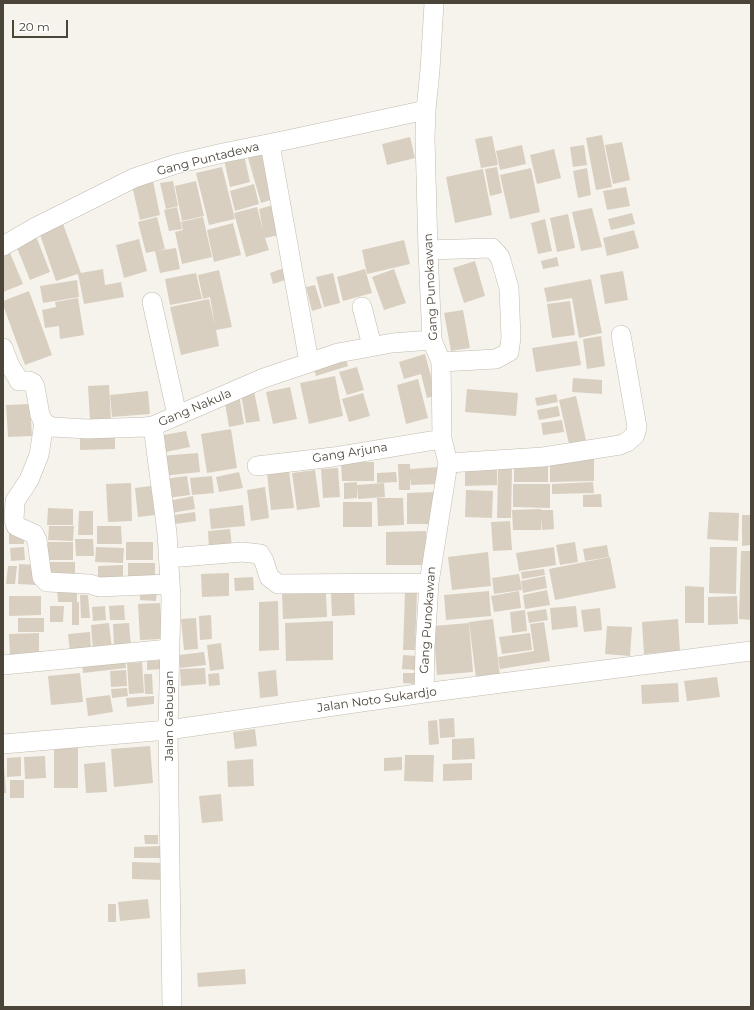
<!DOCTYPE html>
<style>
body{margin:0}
#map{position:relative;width:754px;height:1010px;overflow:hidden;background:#f6f3ec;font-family:Montserrat,sans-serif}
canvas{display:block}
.frame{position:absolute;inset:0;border:4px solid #4b4439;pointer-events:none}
.scale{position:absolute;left:12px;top:20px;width:56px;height:18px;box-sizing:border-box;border:2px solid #4b4439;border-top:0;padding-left:5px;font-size:12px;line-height:14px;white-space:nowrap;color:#4b4439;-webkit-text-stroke:3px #fff;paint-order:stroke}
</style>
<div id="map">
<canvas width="754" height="1010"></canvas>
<div class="frame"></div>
<div class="scale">20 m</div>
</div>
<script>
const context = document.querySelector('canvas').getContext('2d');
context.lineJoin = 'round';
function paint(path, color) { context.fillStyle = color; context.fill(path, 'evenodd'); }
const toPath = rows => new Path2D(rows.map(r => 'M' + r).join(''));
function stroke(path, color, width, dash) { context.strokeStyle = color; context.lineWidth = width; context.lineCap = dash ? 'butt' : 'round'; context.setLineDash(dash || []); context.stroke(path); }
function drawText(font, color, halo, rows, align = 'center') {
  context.font = font + ' Montserrat,sans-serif'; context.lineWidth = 3; context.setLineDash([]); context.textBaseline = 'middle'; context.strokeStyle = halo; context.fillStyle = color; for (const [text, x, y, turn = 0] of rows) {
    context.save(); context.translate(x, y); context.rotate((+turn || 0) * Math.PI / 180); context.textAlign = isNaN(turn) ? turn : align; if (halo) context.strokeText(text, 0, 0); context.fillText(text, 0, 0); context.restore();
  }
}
const building = toPath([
 [602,135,612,187,596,190,586,138],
 [492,136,498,165,481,168,475,139],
 [410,137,415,158,387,165,382,144],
 [622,142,630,180,613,184,605,145],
 [522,145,526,164,500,170,496,151],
 [584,145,587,165,573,167,570,147],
 [554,149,561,178,537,184,530,155],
 [268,152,277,198,261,203,248,158],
 [244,155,250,182,230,187,224,160],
 [222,167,235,219,209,225,196,173],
 [497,167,502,193,490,196,485,169],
 [531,168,540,212,510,219,500,175],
 [587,168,591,195,578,198,573,171],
 [483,169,492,215,455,223,446,177],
 [153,181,160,215,140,220,132,186],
 [173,181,178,206,166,209,160,183],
 [196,181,204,216,182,221,175,186],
 [254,184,259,204,235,211,230,191],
 [626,187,630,206,607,210,603,191],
 [277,204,284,234,265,238,269,250,246,257,234,213,257,207,263,230,259,209],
 [177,207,182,229,169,231,164,210],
 [592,208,602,247,581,251,572,212],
 [632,213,635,224,611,230,608,219],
 [568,214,575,248,557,252,550,218],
 [157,217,165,249,146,253,138,222],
 [203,217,212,257,182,264,175,232,183,230,181,222],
 [545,219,552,251,538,254,531,223],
 [233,223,241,255,214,262,207,230],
 [63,224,81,273,103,269,105,285,121,282,124,297,84,304,78,274,56,281,39,232],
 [634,230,639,248,607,256,603,238],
 [36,236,50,272,30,280,15,243],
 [139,239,147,271,124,278,116,245],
 [404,240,410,264,367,274,362,250],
 [176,248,180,269,160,273,155,251],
 [10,253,23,284,3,292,3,255],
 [557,257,559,266,543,269,541,261],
 [475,261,485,296,464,303,453,268],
 [287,267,291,278,273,284,270,273],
 [365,269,372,293,343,301,337,277],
 [394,269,406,303,384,310,372,277],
 [219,270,232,327,216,330,219,346,181,355,170,307,209,299,215,325,210,297,203,299,198,275],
 [623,271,628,300,605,304,600,275],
 [196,273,202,299,170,305,165,279],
 [333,273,340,303,324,307,316,277],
 [591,279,602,333,579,338,572,298,547,302,544,288],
 [77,280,79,297,43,303,40,286],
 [315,285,322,308,312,311,306,287],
 [29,291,52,355,25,365,3,305,3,301],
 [78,298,84,335,60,339,59,326,45,328,42,310,56,307,55,302],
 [570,301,575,335,552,338,547,304],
 [463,310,470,348,451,351,444,313],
 [601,336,605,366,587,369,583,339],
 [577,341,581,365,536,372,532,348],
 [425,354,436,395,427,398,421,374,404,379,399,362],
 [345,356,348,366,316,376,313,366],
 [357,367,364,390,347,395,339,372],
 [335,376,343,416,309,424,300,383],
 [573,378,602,380,602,394,572,392],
 [418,379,428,418,406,424,397,385],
 [109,385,111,420,90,421,88,386],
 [290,387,297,419,273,424,266,392],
 [467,389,518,393,516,416,465,412],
 [148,391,150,414,112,417,110,395],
 [254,391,260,421,246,423,241,394],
 [363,393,370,416,349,422,342,399],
 [239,394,244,424,229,427,224,397],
 [556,394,558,402,537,406,535,398],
 [576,396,586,440,569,444,559,400],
 [30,404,32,436,8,437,6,405],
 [558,406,560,416,539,420,537,410],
 [562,420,564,432,543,435,541,423],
 [231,429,237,468,207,473,201,434],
 [186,431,190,447,161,453,158,436],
 [115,433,115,449,80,450,80,434],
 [198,453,200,472,162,476,160,456],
 [594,457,594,481,550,482,550,459],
 [341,462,374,462,374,481,342,481],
 [398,464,410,464,410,469,439,467,439,484,411,485,410,477,410,490,399,490],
 [514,465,548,465,548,482,514,482],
 [338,468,340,497,323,498,321,469],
 [497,468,497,485,465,486,465,469],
 [498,469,512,469,511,518,497,518],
 [315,470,320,507,297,510,292,473],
 [289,471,294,508,271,510,267,473],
 [239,472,243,488,219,492,216,477],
 [396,472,397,482,377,483,377,473],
 [187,476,190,495,167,498,164,479],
 [212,476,214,493,192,495,190,478],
 [357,482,357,498,344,499,344,483],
 [593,482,594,493,552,494,552,484],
 [131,483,132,521,108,522,106,484],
 [384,483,385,497,358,499,357,485],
 [513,484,550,484,550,508,513,507],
 [151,486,155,515,138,517,135,488],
 [265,487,269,518,251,521,247,490],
 [466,490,493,491,492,518,465,517],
 [436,492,436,524,407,524,407,493],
 [601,494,602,507,583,507,583,495],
 [193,496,195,509,166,514,164,502],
 [377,498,403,498,404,525,378,526],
 [343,502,372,502,372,527,343,527],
 [243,505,245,526,211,529,209,509],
 [48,508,73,509,73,525,47,525],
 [541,509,541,510,553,510,554,529,542,530,541,517,541,530,513,530,512,510],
 [79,511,93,511,93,535,78,535],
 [195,512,196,521,169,525,167,516],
 [709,512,739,513,738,541,707,539],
 [742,515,751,515,751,545,742,546],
 [510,521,512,550,493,551,491,522],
 [49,526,74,526,73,541,48,540],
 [97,526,121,526,122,544,97,544],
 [230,529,232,547,209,549,208,531],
 [426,531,426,565,386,565,386,532],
 [24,532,24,544,9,544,9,533],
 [75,539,93,539,94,556,76,556],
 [48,542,73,542,73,560,47,560],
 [126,542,153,542,153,560,126,560],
 [575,542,578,562,560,565,556,545],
 [607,545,609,557,585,561,583,549],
 [24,547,25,560,11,561,10,548],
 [96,547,124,548,123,563,95,562],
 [554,547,556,565,519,571,516,553],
 [710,547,737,547,736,594,709,593],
 [741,551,751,551,751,620,739,619],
 [488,552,491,586,452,590,448,557],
 [610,557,616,588,555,600,549,569],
 [50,562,75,562,75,576,49,575],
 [128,563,155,563,155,578,128,579],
 [19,564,37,565,36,585,18,584],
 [123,565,123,583,98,584,98,566],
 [8,566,17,566,15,584,6,584],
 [544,569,545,575,522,579,521,572],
 [229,573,229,596,202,597,201,574],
 [519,574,522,590,494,594,492,578],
 [545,576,547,588,523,593,521,581],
 [253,577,254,590,235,591,234,578],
 [685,586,704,587,704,623,685,623],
 [140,588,157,588,156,601,140,600],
 [57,589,77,589,77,602,58,602],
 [547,590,550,605,525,609,523,595],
 [354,591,355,615,332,616,331,593],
 [489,591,491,616,446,620,444,595],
 [519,591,521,608,494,612,491,596],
 [326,592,327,617,283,619,282,594],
 [405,592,417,592,415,650,403,650],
 [80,595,88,595,90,618,81,618],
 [9,596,41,596,41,615,9,616],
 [737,596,738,624,708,625,708,597],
 [278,601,279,650,259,651,259,602],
 [72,602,79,602,79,625,72,625],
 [160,603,162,639,140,640,138,604],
 [124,605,125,620,110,620,109,606],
 [50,606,64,606,63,622,50,622],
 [105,606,106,620,93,621,92,607],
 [576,606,578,627,552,630,550,608],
 [600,608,602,630,584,632,581,610],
 [546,609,548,620,529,623,527,612],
 [525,610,527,631,512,633,510,612],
 [211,615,212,639,200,640,199,616],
 [18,618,44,618,44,632,18,632],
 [196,618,198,649,184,650,181,619],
 [493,619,500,676,476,678,469,622],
 [678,619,680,651,644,654,642,622],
 [333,621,333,660,286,661,285,623],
 [544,622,550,661,500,669,498,657,534,651,530,624],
 [109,623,112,649,93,651,91,625],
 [129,623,131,647,114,648,113,624],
 [469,623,473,672,437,675,433,626],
 [607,626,632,627,630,656,605,654],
 [90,632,91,650,70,652,68,634],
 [39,633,39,655,10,656,9,634],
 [530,633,532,650,502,654,499,637],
 [221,643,224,669,210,671,207,645],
 [204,652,206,665,180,668,179,655],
 [403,655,417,656,416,670,402,669],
 [125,657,126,668,83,673,82,661],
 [162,660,162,669,147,670,147,661],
 [142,662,144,693,129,694,127,663],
 [205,668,206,684,181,686,180,669],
 [126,670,127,686,111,687,110,671],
 [276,670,278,696,260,698,258,672],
 [80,673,83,702,51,705,48,676],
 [219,673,220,685,209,686,208,674],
 [403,673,415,673,415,684,403,683],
 [144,674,152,674,153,694,145,694],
 [717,677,720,697,687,701,684,681],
 [678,683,679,702,642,704,641,685],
 [127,688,128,696,112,698,111,689],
 [110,695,113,712,88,716,86,698],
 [154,696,154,704,127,707,126,698],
 [454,718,455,737,440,738,439,719],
 [437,720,439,744,429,745,428,721],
 [255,729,257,746,235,749,233,732],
 [474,738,475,759,452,760,452,739],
 [54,745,78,745,78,788,54,788],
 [150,746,153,783,114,787,111,749],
 [405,755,434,755,433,782,404,781],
 [45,756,46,778,25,779,24,757],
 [21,757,21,776,7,777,7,758],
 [402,757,402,770,384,771,384,758],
 [253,759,254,786,228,787,227,761],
 [105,762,107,792,86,793,84,764],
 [472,763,472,780,443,781,443,764],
 [3,765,4,765,6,793,3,793],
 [10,780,24,780,24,798,10,798],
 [221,794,223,821,202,823,199,796],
 [144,835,158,835,158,844,145,844],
 [162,846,162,858,134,858,134,847],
 [132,862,164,863,164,880,132,879],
 [148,899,150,918,120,921,118,902],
 [108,904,116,904,116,922,108,922],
 [245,969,246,984,198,987,197,973]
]);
const street = toPath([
 [270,144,309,362],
 [3,246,36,227,134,178,176,164,223,153,287,140,426,110],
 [428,250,492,248,500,257,509,288,511,338,509,352,496,359,441,362],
 [152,302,177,415],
 [362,307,372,346],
 [3,348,10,366,17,377,19,381,29,381,33,383,35,387,40,415,44,423,52,427,88,429,145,427,153,426,264,378,338,353,392,343,432,340],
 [44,423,39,455,29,480,15,501,14,520,16,526,34,534,37,540,42,577,47,582,90,584,99,587,169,584],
 [153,426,167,533,171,598,168,730,172,1007],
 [448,463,543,457,620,445,627,442,635,435,637,427,621,335],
 [257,466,333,457,442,439],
 [169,558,242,552,260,554,264,561,269,577,278,584,429,583],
 [3,665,169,649],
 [424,693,425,647,429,583,448,463,442,439,441,362,432,340,428,250,425,138,426,110,430,70,434,3],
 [3,744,168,730,424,693,751,651]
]);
const streetNames = [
 ["Gang Puntadewa",208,159,-14],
 ["Gang Punokawan",431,287,-93],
 ["Gang Nakula",195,408,-23],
 ["Gang Arjuna",350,453,-9],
 ["Gang Punokawan",428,620,-86],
 ["Jalan Noto Sukardjo",377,700,-8],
 ["Jalan Gabugan",169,716,-90]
];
paint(building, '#d8cfc1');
stroke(street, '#c2bbae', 20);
stroke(street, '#fff', 19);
drawText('12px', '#4b4439', '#fff', streetNames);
</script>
